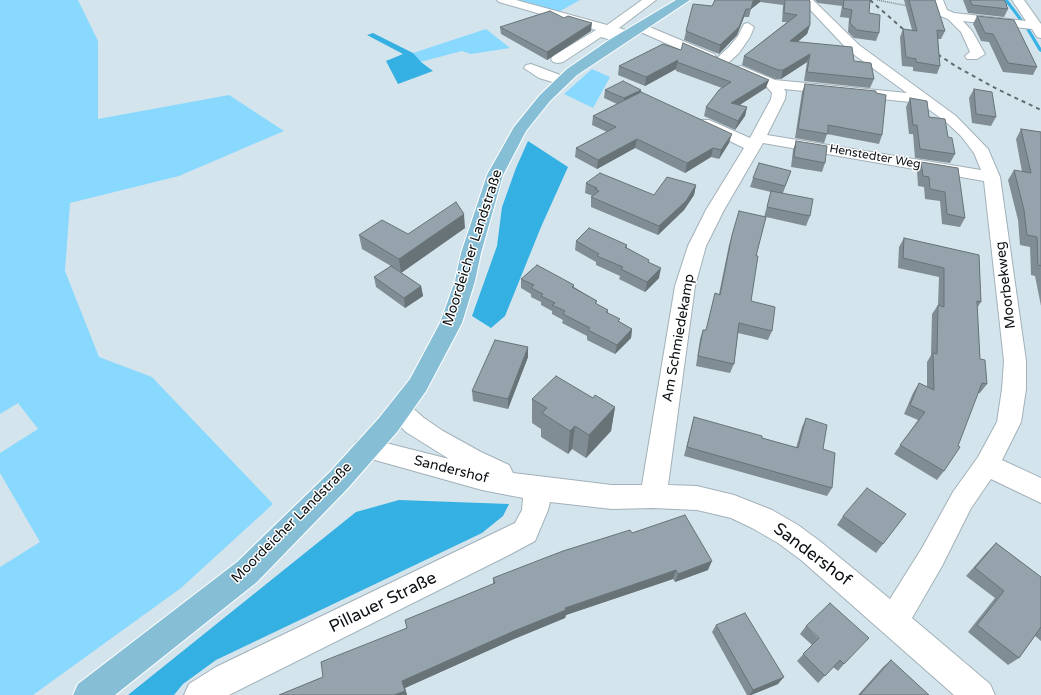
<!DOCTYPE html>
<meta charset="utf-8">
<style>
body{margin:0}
canvas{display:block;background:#d4e4ec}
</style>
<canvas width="1041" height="695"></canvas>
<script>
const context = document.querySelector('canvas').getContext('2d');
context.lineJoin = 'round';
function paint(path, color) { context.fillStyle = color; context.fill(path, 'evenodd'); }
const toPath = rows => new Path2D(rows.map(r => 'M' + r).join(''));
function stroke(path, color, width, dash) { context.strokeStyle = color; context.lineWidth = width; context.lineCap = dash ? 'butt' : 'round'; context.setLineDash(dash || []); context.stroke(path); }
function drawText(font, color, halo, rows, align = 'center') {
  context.font = font + ' "Varela Round",sans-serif'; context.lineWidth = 3; context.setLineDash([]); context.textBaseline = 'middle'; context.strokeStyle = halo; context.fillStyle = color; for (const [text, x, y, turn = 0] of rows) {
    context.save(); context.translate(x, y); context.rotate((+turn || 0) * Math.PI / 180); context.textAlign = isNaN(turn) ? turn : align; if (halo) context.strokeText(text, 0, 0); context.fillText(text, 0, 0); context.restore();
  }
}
const green = toPath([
 [0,0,78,0,98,41,98,119,229,95,284,131,179,176,70,203,65,271,99,357,152,377,273,504,181,588,33,695,0,695,0,567,40,542,0,473,0,453,38,429,18,403,0,414],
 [516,0,580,0,555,14],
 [486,29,510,48,471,54,462,51,420,62,413,53],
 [592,69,610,77,593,108,564,94]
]);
const forest = toPath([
 [373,33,413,53,421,62,433,71,398,84,386,61,403,54,367,35],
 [528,141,568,167,541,227,505,316,491,328,472,316,497,246,502,207,516,168],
 [399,500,509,504,503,516,482,533,216,660,183,684,174,695,128,695,356,512]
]);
const stream = toPath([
 [1004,0,1008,0,1029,28,1041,48,1041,52,1039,51,1026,29,1004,0]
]);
const path = toPath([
 [877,0,908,6]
]);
const minor = toPath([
 [497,0,516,0,607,25,642,0,656,0,619,28,632,32,634,35,632,38,621,37,615,41,601,37,563,62,558,63,553,62,551,59,553,56,596,30,499,2,497,0],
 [801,0,813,0,859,45,956,116,988,149,1000,177,1026,361,1026,389,1021,422,1002,460,1041,478,1041,503,991,479,971,508,942,566,912,618,990,684,995,695,954,695,801,560,778,543,752,528,731,518,697,510,653,508,612,509,550,502,548,510,535,541,507,556,229,695,184,695,189,684,216,667,515,523,522,510,523,498,482,490,357,455,353,448,357,441,366,438,449,459,406,432,391,417,387,410,391,403,399,401,407,403,424,418,443,431,481,452,509,465,513,473,612,485,642,485,675,286,688,246,706,210,744,148,699,126,696,123,699,120,709,120,750,138,771,99,772,93,767,87,736,73,734,70,736,67,741,66,775,80,907,93,849,51,801,0],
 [784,89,920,103,946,122,961,136,974,153,981,170,767,135,785,99,786,92,784,89],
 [763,143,984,181,1004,361,1002,389,997,422,978,457,953,492,922,548,890,599,821,542,798,525,772,510,734,495,697,486,668,485,695,286,706,246,724,210,763,143],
 [931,0,943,0,947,10,954,13,1026,21,1012,0,1024,0,1041,24,1041,38,1037,37,1032,29,963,21,972,31,985,54,977,59,967,59,965,56,970,52,961,32,948,19,938,15,931,0],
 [640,23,714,54,716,57,714,60,709,61,704,60,636,30,634,27,640,23],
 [748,23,754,27,750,37,739,53,726,65,716,65,714,62,716,59,729,47,738,36,744,24,748,23],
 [531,64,568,78,570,81,568,84,563,85,539,78,524,68,526,65,531,64]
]);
const major = toPath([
 [676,0,690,0,577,75,550,101,526,131,503,175,481,253,475,281,462,323,426,391,397,432,348,488,257,582,115,695,73,695,78,684,237,562,330,472,379,418,410,379,440,323,455,281,461,253,487,175,514,127,540,95,567,69,609,40,676,0]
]);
const rail = toPath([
 [870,0,911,36],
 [931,50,957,67,997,89,1041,110]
]);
const wall = toPath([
 [715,0,809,0,810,25,807,34,797,42,854,61,874,79,870,88,804,81,807,62,781,79,775,79,742,65,744,56,787,22,782,22,783,5,760,2,751,9,749,17,744,17,737,35,719,54,684,40,686,31,712,6],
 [815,0,870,0,869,13,879,33,876,41,854,38,848,32,849,18,840,17,842,6,818,3],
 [904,0,935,0,945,31,941,39,938,39,940,66,937,74,913,71,913,67,902,66,900,37,903,29,912,30],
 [963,0,1004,0,1007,5,1007,7,1008,9,1004,17,968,13],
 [977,16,1037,67,1033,75,1003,72,989,42,981,41,973,24],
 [564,18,591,31,547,60,501,34,500,27],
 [663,44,766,88,739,105,747,107,745,116,735,130,704,116,706,107,722,88,676,71,676,69,645,86,618,75,619,66],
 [805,84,882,135,879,144,827,134,824,143,795,138,802,92],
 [974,89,996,117,991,126,972,123,969,98],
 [605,90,641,90,640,93,729,143,719,159,711,157,685,173,635,148,597,169,575,157,576,148,607,132,592,125,593,116,617,104,604,98],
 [910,98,929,117,955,154,950,163,915,158,913,134,909,134,906,107],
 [1021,129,1041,132,1041,306,1035,276,1031,275,1030,247,1020,245,1018,220,1008,180,1014,170,1022,172,1016,139],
 [796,141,825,163,822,172,791,167,793,150],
 [921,162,965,218,960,227,942,224,940,201,925,199,924,187,918,186,917,171],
 [791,171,783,193,810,216,806,226,766,217,756,256,751,301,772,331,768,340,738,333,734,364,730,373,696,366,700,339,703,330,706,330,715,293,719,294,729,245,732,235,764,217,771,192,750,187,753,178],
 [586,183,654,195,696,185,694,195,684,210,658,235,591,207,591,197,593,196,585,193],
 [465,228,401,273,396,269,421,286,423,296,405,308,376,287,374,277,391,266,362,249,359,235,408,234],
 [904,238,979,255,981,302,977,308,980,359,987,384,980,393,978,393,944,471,937,480,894,454,918,420,904,414,913,393,919,383,927,387,927,362,931,355,932,314,938,305,939,277,898,268,899,247],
 [576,241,627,245,627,248,649,263,659,278,645,292,619,279,620,276,596,265,596,262,575,250],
 [521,279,574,285,574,287,597,301,596,304,608,310,608,313,620,322,632,329,631,338,615,354,587,340,587,336,562,323,563,320,552,314,552,311,541,305,541,302,531,297,531,294,521,288],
 [528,357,508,409,473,401,472,391],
 [593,398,615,407,611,431,586,458,572,449,568,454,541,437,541,429,532,423,532,399],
 [694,417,762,438,796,448,802,427,806,418,823,449,832,488,827,496,684,456],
 [843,516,883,544,876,553,837,525],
 [632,533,708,570,675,582,673,579,566,615,565,618,514,639,405,688,407,695,279,695,323,677,407,628,493,584,493,578],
 [996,543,1041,577,1041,641,1035,636,1019,658,1008,665,968,632,995,598,966,576,987,552],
 [716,625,778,684,751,695,747,695,712,632],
 [806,626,844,664,838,671,833,667,818,683,797,661,812,645,800,634],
 [891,660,929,695,858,695,883,667]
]);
const shadedWall = toPath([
 [754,0,760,0,760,2,751,9,749,17,753,1],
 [746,9,744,17,737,35,719,54,720,45],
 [592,23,591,31,547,60,547,52],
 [810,25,807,34,788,50,790,41],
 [810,54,807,62,781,79,783,70],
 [678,60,676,69,645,86,646,77],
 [769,80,766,88,729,112,731,103],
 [641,90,640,98,623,107,624,98],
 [747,107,745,116,735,130,738,121],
 [732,134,729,143,719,159,721,150],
 [637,139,635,148,597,169,598,160],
 [713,148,711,157,685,173,687,163],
 [696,185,694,195,684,210,658,235,659,226],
 [464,214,465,228,401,273,399,259],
 [661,268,659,278,645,292,647,282],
 [421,286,423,296,405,308,404,298],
 [632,329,631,338,615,354,617,345],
 [528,347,528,357,508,409,508,399],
 [615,407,611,431,586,458,589,435],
 [575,426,572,449,568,454,570,431],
 [712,561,708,570,675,582,678,574],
 [676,570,673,579,566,615,565,618,514,639,405,688,407,695,394,695,402,681,565,608],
 [784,677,778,684,751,695,749,695,753,690]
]);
const building = toPath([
 [715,0,754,0,753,1,751,9,746,9,739,27,720,45,686,31,693,4,712,6,715,0],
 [785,0,809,0,810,1,810,25,790,41,852,47,854,61,871,63,874,79,807,72,810,54,783,70,778,70,744,56,797,15,784,13,785,0],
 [844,0,870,0,869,13,880,15,879,33,857,30,850,23,852,10,843,8,844,0],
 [909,0,935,0,945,31,937,30,940,66,916,62,916,59,906,57,903,29,917,31,909,0],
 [970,0,1004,0,1007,5,1006,5,1008,9,972,5,970,0],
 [550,11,564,18,568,16,592,23,547,52,500,27,550,11],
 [977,16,1014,20,1037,67,1008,63,993,34,985,33,977,16],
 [683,43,769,80,731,103,747,107,738,121,706,107,719,90,731,82,677,62,678,60,646,77,619,66,663,44,681,50,683,43],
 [623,81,641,90,624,98,605,90,623,81],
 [805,84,876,91,876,93,886,95,882,135,828,125,828,134,798,129,805,84],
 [974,89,992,92,996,117,976,114,974,89],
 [641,92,732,134,721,150,713,148,687,163,637,139,598,160,576,148,616,127,593,116,641,92],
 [910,98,927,101,929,117,945,119,948,137,952,138,955,154,920,149,917,125,913,125,910,98],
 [1021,129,1041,132,1041,266,1038,265,1037,237,1027,235,1024,210,1014,170,1031,173,1021,129],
 [796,141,827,146,825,163,794,157,796,141],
 [921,162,958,168,965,218,947,214,945,192,930,189,929,177,923,176,921,162],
 [759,163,791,171,785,186,753,178,759,163],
 [600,173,654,195,667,177,696,185,686,201,659,226,591,197,599,191,595,189,597,188,586,183,600,173],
 [771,191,813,199,810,216,767,207,771,191],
 [456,202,464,214,399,259,359,235,382,220,408,234,456,202],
 [739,211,766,217,756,256,758,256,751,301,775,307,772,331,739,323,734,364,698,356,703,330,706,330,715,293,720,295,732,235,739,211],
 [589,228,627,245,625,247,649,260,648,262,661,268,647,282,621,269,623,267,597,256,599,254,576,241,589,228],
 [904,238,979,255,981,302,977,301,980,359,985,360,987,384,982,383,958,446,960,447,944,471,900,445,925,412,910,405,919,383,934,390,933,353,937,354,938,305,944,307,944,268,903,258,904,238],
 [537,265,574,285,572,287,597,301,595,303,608,310,606,312,620,319,618,321,632,329,617,345,588,330,590,328,563,314,565,311,552,305,555,303,541,296,543,294,531,288,534,285,521,279,537,265],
 [391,266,421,286,404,298,374,277,391,266],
 [495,340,528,347,508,399,472,391,495,340],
 [556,376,593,398,595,395,615,407,589,435,575,426,570,431,542,413,547,408,532,399,556,376],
 [694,417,762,436,762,438,798,448,806,418,827,425,823,449,835,453,832,488,687,447,694,417],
 [867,488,906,514,883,544,843,516,867,488],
 [685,515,712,561,678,574,676,570,565,608,566,610,514,631,402,681,405,691,394,695,279,695,323,677,321,662,407,628,405,620,495,583,493,578,563,551,630,530,632,533,685,515],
 [996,543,1041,577,1041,627,1019,658,977,625,1004,591,975,568,996,543],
 [830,603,869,638,844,664,840,660,825,676,803,654,819,638,806,626,830,603],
 [745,613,784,677,753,690,716,625,745,613],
 [891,660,929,695,860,695,891,660]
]);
const farStreetnames = [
 ["Henstedter Weg",875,157,10]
];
const streetNames = [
 ["Moordeicher Landstraße",473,248,-72],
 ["Moorbekweg",1006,285,-97],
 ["Am Schmiedekamp",679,338,-80],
 ["Sandershof",451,470,14],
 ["Moordeicher Landstraße",292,523,-45]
];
const nearStreetnames = [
 ["Sandershof",812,555,37],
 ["Pillauer Straße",383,603,-26]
];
paint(green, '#89d8fe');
paint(forest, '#34b0e2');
paint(stream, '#38b2e5');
stroke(minor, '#a2b1b9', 2);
stroke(major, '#fff', 2);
stroke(path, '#7b868c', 1.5, [1, 1]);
paint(minor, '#fff');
paint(major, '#86bed6');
stroke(rail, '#626c71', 2, [4, 4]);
paint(wall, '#808d94');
paint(shadedWall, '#687378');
paint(building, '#95a4ac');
stroke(building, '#687378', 1);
drawText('12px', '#0b1013', '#fff', farStreetnames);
drawText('14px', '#0b1013', '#fff', streetNames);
drawText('17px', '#0b1013', '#fff', nearStreetnames);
</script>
